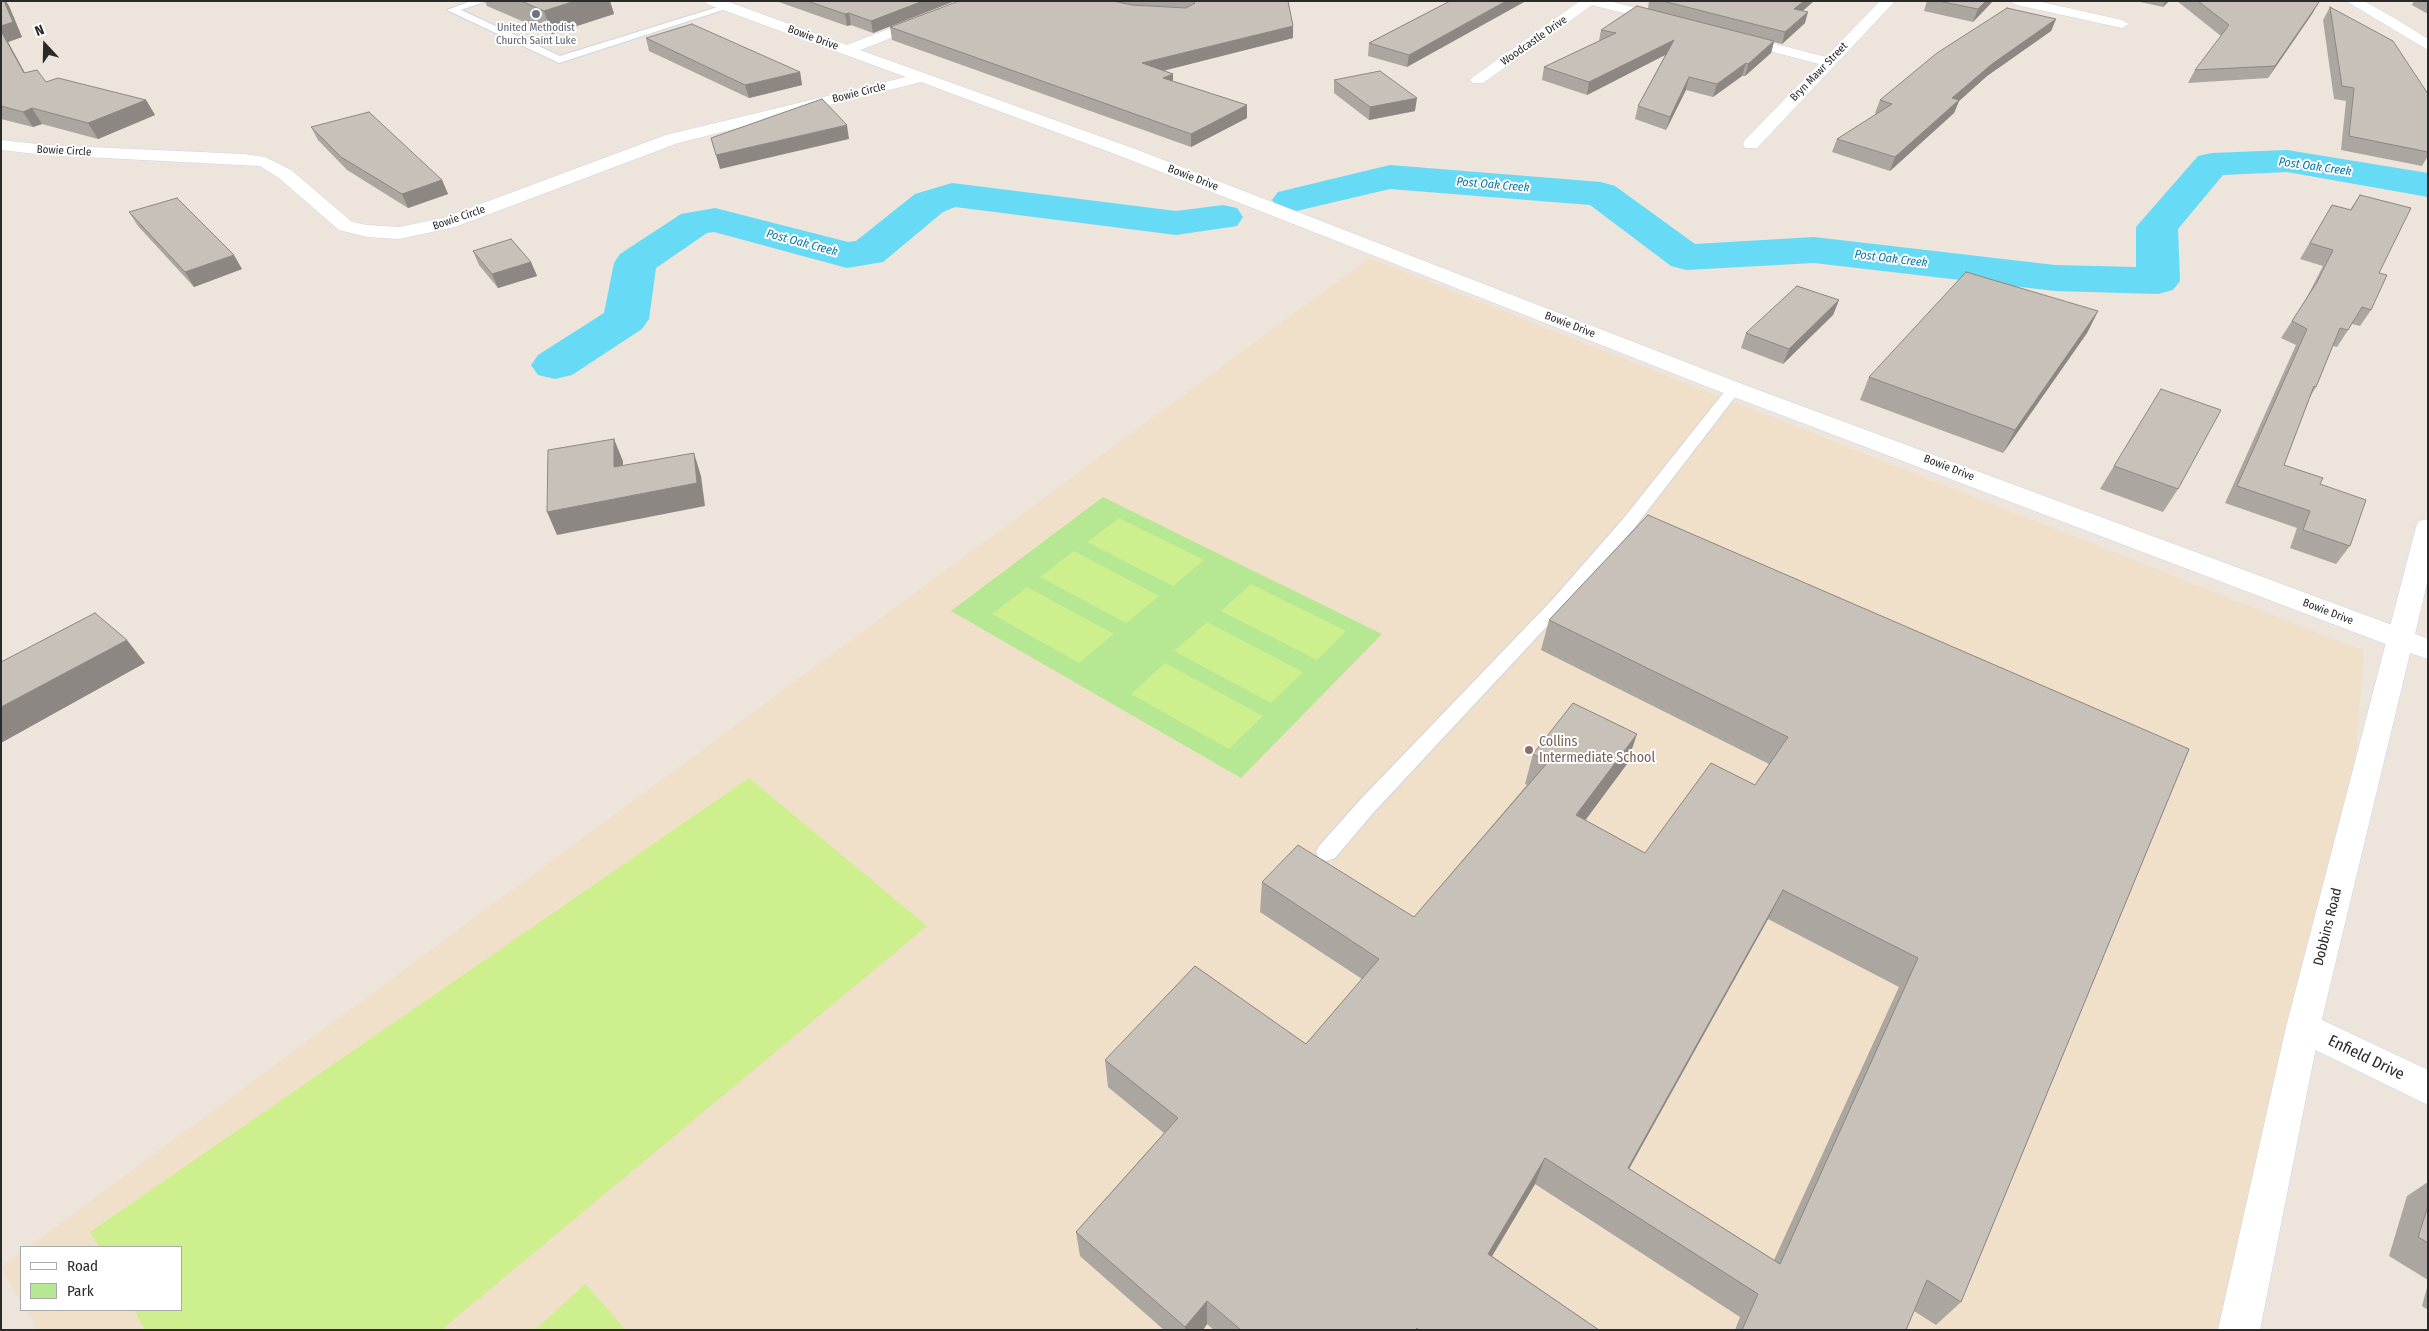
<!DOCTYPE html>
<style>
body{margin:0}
#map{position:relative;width:2429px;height:1331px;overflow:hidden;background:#ede4db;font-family:"Fira Sans Condensed",sans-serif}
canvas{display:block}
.frame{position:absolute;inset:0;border:2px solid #2a2a2a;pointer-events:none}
.legend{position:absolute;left:20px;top:1246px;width:162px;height:65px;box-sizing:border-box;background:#fff;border:1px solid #aaa;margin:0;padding:6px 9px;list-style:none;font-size:15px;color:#2a2a2a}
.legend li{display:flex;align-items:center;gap:10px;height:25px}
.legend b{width:25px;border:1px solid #aaa}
.north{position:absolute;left:20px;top:20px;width:50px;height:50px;-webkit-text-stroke:4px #fff;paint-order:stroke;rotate:339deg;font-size:14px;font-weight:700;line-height:20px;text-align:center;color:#2a2a2a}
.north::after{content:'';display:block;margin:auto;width:18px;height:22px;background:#2a2a2a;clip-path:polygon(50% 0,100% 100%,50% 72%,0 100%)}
</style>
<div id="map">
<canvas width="2429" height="1331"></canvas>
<div class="frame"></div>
<ul class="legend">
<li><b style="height:6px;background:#fff"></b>Road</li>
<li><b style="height:14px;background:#b6e793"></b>Park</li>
</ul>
<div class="north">N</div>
</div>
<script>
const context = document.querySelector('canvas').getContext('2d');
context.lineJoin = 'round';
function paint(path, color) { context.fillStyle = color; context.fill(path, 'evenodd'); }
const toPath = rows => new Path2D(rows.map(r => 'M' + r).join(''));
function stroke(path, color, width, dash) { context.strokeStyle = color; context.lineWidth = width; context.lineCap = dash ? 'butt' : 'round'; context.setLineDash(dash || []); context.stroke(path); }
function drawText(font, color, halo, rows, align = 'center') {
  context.font = font + ' "Fira Sans Condensed",sans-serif'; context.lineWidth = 4; context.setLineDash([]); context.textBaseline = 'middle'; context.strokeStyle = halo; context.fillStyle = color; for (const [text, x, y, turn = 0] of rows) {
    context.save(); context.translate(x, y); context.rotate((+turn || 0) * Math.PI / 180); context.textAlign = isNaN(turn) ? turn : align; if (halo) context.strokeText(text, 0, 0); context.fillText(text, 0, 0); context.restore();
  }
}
const education = toPath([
 [1369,258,2364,651,2348,849,2227,1330,37,1330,26,1310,181,1310,181,1247,28,1247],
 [21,1252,21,1302,1,1267]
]);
const green = toPath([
 [1103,497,1382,634,1241,778,951,611]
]);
const pitch = toPath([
 [1119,518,1204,560,1173,586,1087,542],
 [1074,551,1159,596,1126,623,1040,577],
 [1251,584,1346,631,1317,660,1221,611],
 [1027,587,1114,634,1079,663,992,614],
 [1207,622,1303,672,1271,703,1174,651],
 [1165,663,1263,716,1229,749,1131,694],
 [749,778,927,926,441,1330,145,1330,134,1310,181,1310,181,1247,99,1247,90,1232],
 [585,1284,626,1330,535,1330]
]);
const river = toPath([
 [2287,150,2428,173,2428,197,2287,172,2223,175,2178,229,2180,281,2173,290,2158,294,2055,291,1814,263,1686,270,1671,266,1590,205,1390,189,1292,212,1278,208,1272,200,1278,192,1390,165,1601,182,1615,186,1695,244,1814,237,2055,265,2136,267,2136,227,2198,156,2212,153,2287,150],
 [952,183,1176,211,1223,205,1237,208,1243,217,1237,226,1176,235,955,207,943,212,883,262,847,268,714,232,707,233,656,268,649,319,642,329,572,375,555,379,538,375,531,365,538,355,604,313,614,263,620,254,681,214,715,208,848,242,856,241,915,194,952,183]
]);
const lane = toPath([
 [471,1,487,1,461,10,560,56,724,5,732,7,559,63,447,10,471,1],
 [1734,385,1739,386,1741,389,1739,392,1635,527,1564,608,1374,812,1335,858,1327,861,1319,858,1316,852,1319,846,1360,800,1552,600,1623,519,1729,386,1734,385]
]);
const street = toPath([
 [705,1,726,1,847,45,961,1,981,1,979,4,860,50,1135,149,1742,384,2411,632,2414,639,2411,646,2401,648,2391,646,1726,394,1123,157,921,82,678,143,455,227,399,239,367,237,339,230,279,178,260,166,46,155,1,150,1,140,46,145,244,154,265,157,291,170,352,222,367,225,399,227,443,218,666,135,906,77,707,4,705,1],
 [1580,1,1609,1,1671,17,1673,20,1666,24,1592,5,1483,83,1473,83,1470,80,1473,77,1580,1],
 [1880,1,1895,1,1757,148,1745,148,1743,144,1745,140,1819,64,1732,41,1730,38,1732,35,1737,34,1826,57,1880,1],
 [2010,1,2037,1,2122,20,2129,24,2122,28,2017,5,2010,1],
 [2303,1011,2428,1070,2428,1105,2291,1038,2286,1027,2291,1016,2303,1011]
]);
const secondary = toPath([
 [2346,1,2364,1,2396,19,2428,39,2428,50,2346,1],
 [2428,519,2428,579,2415,634,2428,639,2428,659,2410,653,2320,1027,2260,1330,2218,1330,2286,1027,2416,527,2419,521,2428,519]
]);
const wall = toPath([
 [1,1,9,6,22,37,8,42,25,73,46,82,146,100,155,115,98,139,42,124,33,127,1,119],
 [485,1,610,1,614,14,552,34,487,6],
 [776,1,955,1,873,33,851,25,847,26],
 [1115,1,1288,1,1293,26,1293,38,1164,70,1173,74,1173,81,1247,105,1247,118,1191,147,892,40,890,27],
 [1450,1,1407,67,1368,56,1369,43],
 [1649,1,1814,1,1803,11,1805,23,1782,44,1774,42,1771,53,1745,76,1742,76,1713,97,1686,90,1666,130,1635,119,1638,106,1665,55,1587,95,1542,80,1544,67,1599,41,1601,30,1648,9],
 [1927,1,1993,1,1973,22,1924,11],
 [2136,1,2169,1,2163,7],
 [2177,1,2317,1,2319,2,2312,14,2268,78,2188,83,2195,70,2221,36],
 [2414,1,2428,1,2428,14,2412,5],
 [2330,7,2428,94,2428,156,2422,166,2341,150,2346,101,2334,99,2323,20],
 [2056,19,2051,31,1987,76,1959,101,1954,113,1890,171,1832,152,1837,139,1876,114,1875,113,1880,100],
 [646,38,800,72,802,85,749,98,649,51],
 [1334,80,1415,111,1369,120,1334,93],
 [311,127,442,180,448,194,408,208,347,170,318,140],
 [2360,195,2379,273,2371,310,2360,326,2352,324,2337,347,2333,346,2316,387,2310,397,2284,465,2320,484,2350,546,2336,564,2290,548,2297,528,2225,503,2296,345,2281,338,2306,299,2323,266,2300,259,2332,205,2350,210],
 [129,212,242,269,194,287,138,226],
 [473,251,531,262,537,276,498,288,479,265],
 [1839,300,1833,315,1783,364,1741,348,1746,333],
 [2098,311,2087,333,2003,453,1860,400,1869,377],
 [2114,466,2178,489,2163,512,2100,489],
 [1549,620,2189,749,1961,1302,1936,1325,1914,1311,1906,1330,1735,1330,1740,1317,1535,1184,1492,1256,1599,1330,1214,1330,1207,1324,1203,1330,1164,1330,1080,1256,1076,1232,1164,1133,1108,1087,1105,1060,1306,1044,1362,979,1260,912,1262,882,1414,917,1527,785,1525,784,1533,754,1627,764,1585,820,1645,853,1755,785,1769,764,1541,650],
 [1768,919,1899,987,1774,1260,1629,1169],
 [2428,1182,2428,1280,2389,1256,2407,1196],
 [2428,1284,2428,1310,2422,1306]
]);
const shadedWall = toPath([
 [4,1,6,1,9,6,22,37,8,42,33,88,24,73,1,31],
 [575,1,610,1,614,14,552,34,544,11],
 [923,1,955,1,873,33,871,21],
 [1506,1,1526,1,1407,67,1409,55],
 [1804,1,1814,1,1791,20,1794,9],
 [1986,1,1993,1,1973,22,1978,9],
 [2165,1,2169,1,2163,7],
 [2319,2,2312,14,2268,78,2275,66],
 [1808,12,1805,23,1782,44,1785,32],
 [849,13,851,25,847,26,845,14],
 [2056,19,2051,31,1987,76,1959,101,1954,113,1890,171,1895,157,1952,98,1992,64],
 [1293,26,1293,38,1143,76,1142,63],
 [1674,40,1671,52,1587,95,1589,82],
 [1774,41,1771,53,1745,76,1748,64],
 [1746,63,1742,76,1713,97,1717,84],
 [800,72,802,85,749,98,745,85],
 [1173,74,1173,86,1163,78],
 [1689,77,1686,90,1666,130,1670,117],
 [1417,98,1415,111,1369,120,1370,107],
 [146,100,155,115,98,139,88,123],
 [1247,105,1247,118,1191,147,1191,134],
 [32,108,42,124,33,127,23,112],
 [847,125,849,139,720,169,716,155],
 [442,180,448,194,408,208,402,194],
 [234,255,242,269,194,287,185,272],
 [531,262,537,276,498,288,492,274],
 [1839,300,1833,315,1783,364,1789,349],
 [2098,311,2087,333,2003,453,2015,430],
 [614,439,623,461,623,490,614,467],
 [694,453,701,476,705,506,557,535,547,512],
 [127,640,145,663,1,743,1,707],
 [1637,734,1627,764,1567,845,1576,815],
 [1783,890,1768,919,1615,1194,1628,1168],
 [1545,1158,1535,1184,1479,1278,1488,1254],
 [1207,1301,1207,1324,1203,1330,1185,1330,1185,1327]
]);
const building = toPath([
 [1,1,4,1,13,22,1,26,1,1],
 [521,1,575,1,544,11,521,1],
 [807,1,923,1,871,21,849,13,845,14,807,1],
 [959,1,1113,1,1132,5,1186,8,1195,3,1193,1,1288,1,1293,26,1142,63,1173,74,1163,78,1247,105,1191,134,890,27,959,1],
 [1450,1,1506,1,1409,55,1369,43,1450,1],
 [1663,1,1804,1,1794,9,1808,12,1785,32,1663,1],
 [1938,1,1986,1,1978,9,1938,1],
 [2198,1,2317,1,2319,2,2275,66,2195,70,2229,25,2198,1],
 [1637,6,1774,41,1748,64,1746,63,1717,84,1689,77,1670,117,1638,106,1674,40,1589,82,1544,67,1616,33,1601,30,1637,6],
 [2330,7,2393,41,2428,94,2428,152,2349,136,2354,88,2342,86,2330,7],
 [2007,8,2056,19,1992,64,1952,98,1959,100,1895,157,1837,139,1892,104,1880,100,1937,53,2007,8],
 [692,24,800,72,745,85,646,38,692,24],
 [1,31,24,73,37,70,46,82,58,78,146,100,88,123,32,108,23,112,1,106,1,31],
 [1380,71,1417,98,1370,107,1334,80,1380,71],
 [822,99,847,125,716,155,711,138,822,99],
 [369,112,442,180,402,194,341,157,311,127,369,112],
 [2360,195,2411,208,2379,273,2387,275,2371,310,2362,307,2348,330,2340,328,2316,387,2314,386,2284,465,2323,478,2320,484,2366,500,2350,546,2303,530,2310,511,2237,486,2307,329,2292,321,2317,282,2333,250,2310,243,2332,205,2351,210,2360,195],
 [177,198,234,255,185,272,129,212,177,198],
 [511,239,531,262,492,274,473,251,511,239],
 [1966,272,2098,311,2015,430,1869,377,1966,272],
 [1797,286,1839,300,1789,349,1746,333,1797,286],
 [2161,389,2221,410,2178,489,2114,466,2161,389],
 [614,439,614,467,694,453,697,483,547,512,548,450,614,439],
 [1648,515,2189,749,1961,1302,1927,1280,1906,1330,1742,1330,1758,1294,1545,1158,1488,1254,1599,1330,1419,1330,1417,1328,1416,1330,1241,1330,1207,1301,1185,1327,1076,1232,1178,1118,1105,1060,1195,966,1306,1044,1379,959,1262,882,1298,845,1414,917,1548,762,1533,754,1573,703,1637,734,1576,815,1645,853,1711,763,1755,785,1788,737,1549,620,1648,515],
 [1783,890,1918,958,1780,1264,1628,1168,1783,890],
 [95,613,127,640,1,707,1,662,95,613],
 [2428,1206,2428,1243,2418,1237,2428,1206]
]);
const markers = [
 [536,14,5,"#6b7280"],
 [1529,750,5,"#8d6e63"]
];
const farWorshipnames = [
 ["United Methodist",536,28],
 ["Church Saint Luke",536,41]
];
const farStreetnames = [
 ["Bowie Drive",813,38,20],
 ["Woodcastle Drive",1534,41,-35],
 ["Bryn Mawr Street",1819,72,-46],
 ["Bowie Circle",859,93,-14],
 ["Bowie Circle",64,151,3],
 ["Bowie Drive",1193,178,21],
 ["Bowie Circle",459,218,-19],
 ["Bowie Drive",1570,325,21],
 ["Bowie Drive",1949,468,21],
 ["Bowie Drive",2328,612,21]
];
const farWaternames = [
 ["Post Oak Creek",2315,167,8],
 ["Post Oak Creek",1493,185,5],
 ["Post Oak Creek",802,243,15],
 ["Post Oak Creek",1891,259,7]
];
const educationNames = [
 ["Collins",1539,742],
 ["Intermediate School",1539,758]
];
const streetNames = [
 ["Dobbins Road",2328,927,-76]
];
const nearStreetnames = [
 ["Enfield Drive",2366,1058,26]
];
paint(education, '#f0e0c9');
paint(green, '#b6e793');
paint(pitch, '#cdef8e');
paint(river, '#67daf6');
stroke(lane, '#d0d5e4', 2);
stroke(street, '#d0d5e4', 1);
stroke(secondary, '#d0d5e4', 1);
paint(lane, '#fff');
paint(street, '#fff');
paint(secondary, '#fff');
paint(wall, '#aca6a0');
paint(shadedWall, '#8c8782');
paint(building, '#c8c1ba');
stroke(building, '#8c8782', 1);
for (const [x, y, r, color] of markers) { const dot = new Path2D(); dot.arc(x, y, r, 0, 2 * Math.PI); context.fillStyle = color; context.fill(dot); stroke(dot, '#fff', 2); }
drawText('11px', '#5b616d', '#fff', farWorshipnames);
drawText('11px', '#2a2a2a', '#fff', farStreetnames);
drawText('italic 12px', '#0577a2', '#fff', farWaternames);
drawText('14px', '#785e54', '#fff', educationNames, 'left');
drawText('14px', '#2a2a2a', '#fff', streetNames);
drawText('16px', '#2a2a2a', '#fff', nearStreetnames);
</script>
